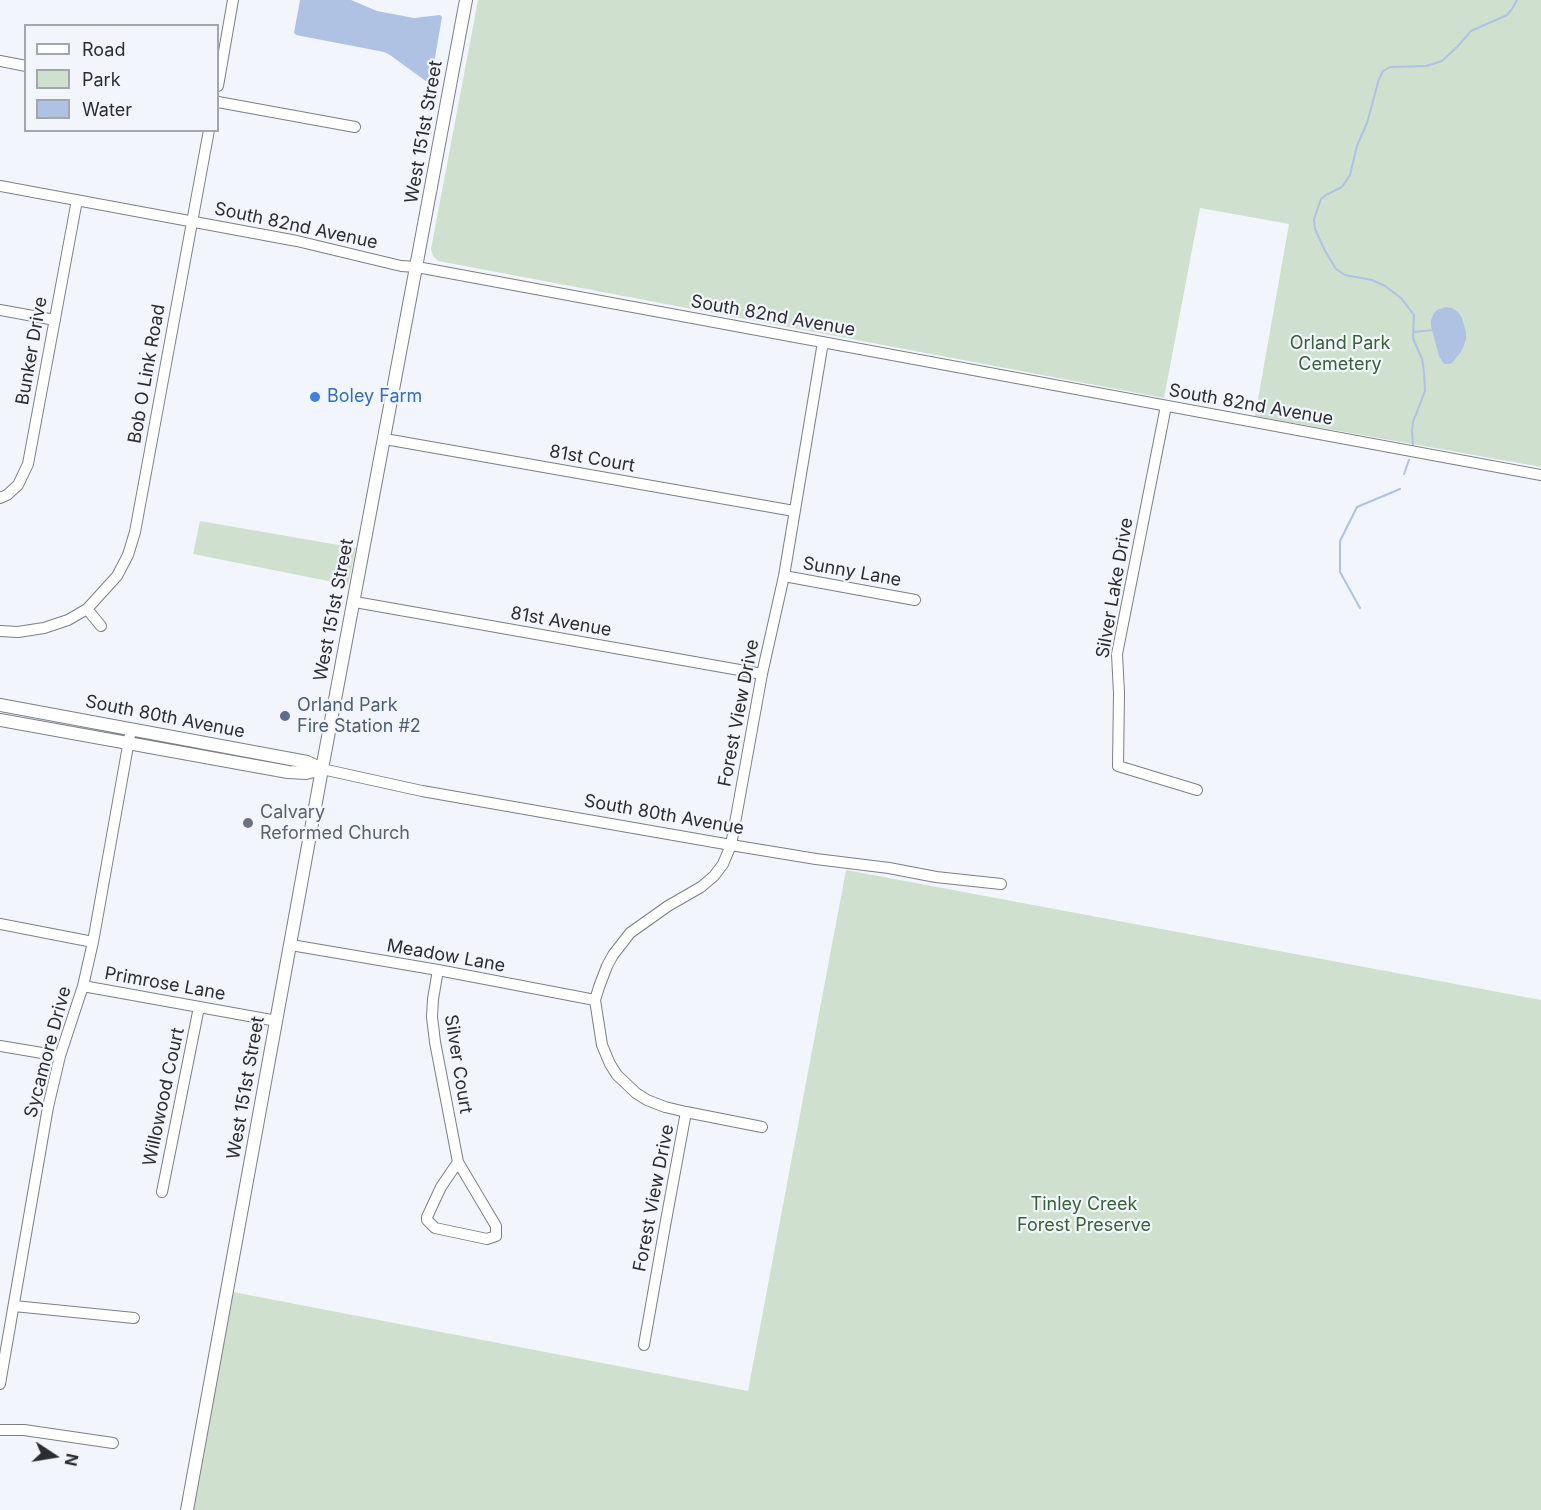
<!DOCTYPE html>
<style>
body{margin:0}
#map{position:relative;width:1541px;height:1510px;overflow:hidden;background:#f2f6fc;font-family:Inter,sans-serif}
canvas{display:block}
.legend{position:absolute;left:24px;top:24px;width:195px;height:108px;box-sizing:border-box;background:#f2f6fc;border:2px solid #a3a6aa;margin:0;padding:8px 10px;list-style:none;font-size:18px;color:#2c2d30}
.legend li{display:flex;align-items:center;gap:12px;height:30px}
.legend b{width:30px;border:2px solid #a3a6aa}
.north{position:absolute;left:24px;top:1426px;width:60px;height:60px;-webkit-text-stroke:4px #f2f6fc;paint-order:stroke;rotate:102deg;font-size:16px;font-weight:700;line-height:24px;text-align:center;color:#2c2d30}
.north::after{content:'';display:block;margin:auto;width:21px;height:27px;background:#2c2d30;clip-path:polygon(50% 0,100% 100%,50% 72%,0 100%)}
</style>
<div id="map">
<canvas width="1541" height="1510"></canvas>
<ul class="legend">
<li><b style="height:8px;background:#fff"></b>Road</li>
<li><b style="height:16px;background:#cfe1ce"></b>Park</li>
<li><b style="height:16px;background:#afc2e4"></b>Water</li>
</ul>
<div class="north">N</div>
</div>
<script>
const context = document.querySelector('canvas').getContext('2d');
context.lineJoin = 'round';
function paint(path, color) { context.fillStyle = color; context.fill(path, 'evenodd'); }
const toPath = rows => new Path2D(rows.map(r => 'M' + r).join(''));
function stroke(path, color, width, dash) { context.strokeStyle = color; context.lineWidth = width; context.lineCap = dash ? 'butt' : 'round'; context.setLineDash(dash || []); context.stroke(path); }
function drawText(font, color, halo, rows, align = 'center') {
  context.font = font + ' Inter,sans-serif'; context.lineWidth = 4.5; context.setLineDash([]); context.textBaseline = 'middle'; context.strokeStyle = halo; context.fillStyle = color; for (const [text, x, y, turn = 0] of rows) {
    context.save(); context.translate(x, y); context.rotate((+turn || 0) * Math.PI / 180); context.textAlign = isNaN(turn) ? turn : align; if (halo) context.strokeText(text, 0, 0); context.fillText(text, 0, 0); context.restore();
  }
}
const green = toPath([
 [478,0,1541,0,1541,467,1255,416,1289,224,1200,208,1164,398,438,261,433,256,431,249],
 [200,521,356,548,348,585,193,554],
 [846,870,1541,1000,1541,1510,193,1510,233,1292,748,1391]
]);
const water = toPath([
 [300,0,351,0,377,11,414,18,440,15,442,17,441,23,431,80,427,82,390,55,384,52,296,35,294,33],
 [1446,307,1452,308,1458,312,1462,318,1466,332,1466,340,1461,352,1452,363,1449,364,1444,364,1439,356,1431,326,1431,320,1434,313,1437,310]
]);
const stream = toPath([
 [1413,332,1434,330],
 [1413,446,1412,432,1413,422,1425,391,1424,372,1422,359,1413,338,1414,315,1401,298,1385,286,1372,280,1345,275,1336,269,1325,251,1315,229,1314,219,1321,199,1326,195,1342,187,1350,175,1357,146,1367,123,1379,79,1383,71,1390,67,1426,66,1442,61,1458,46,1471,31,1507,15,1512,9,1517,0],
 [1404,474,1409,460],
 [1360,608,1340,572,1340,541,1357,507,1400,489]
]);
const minor = toPath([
 [0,61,26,66],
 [218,86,233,0],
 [218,102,355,127],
 [0,186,297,241,401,266,417,267,1541,475],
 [0,310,55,320],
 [1166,406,1117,654,1119,693,1118,766,1197,790],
 [385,439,794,511],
 [0,498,7,495,18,485,28,464,77,200],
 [784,576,915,600],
 [355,602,762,674],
 [87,609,101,626],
 [0,631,18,632,44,628,68,620,87,609,117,576,128,555,135,532,209,130],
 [322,769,422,791,731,845,816,859,889,868,936,877,1001,884],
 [0,924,93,942],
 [291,945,438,970,595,1000],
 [438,970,433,999,432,1017,435,1042,458,1162,441,1187,427,1217,427,1220,435,1228,487,1239,496,1236,496,1226,458,1162],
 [83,986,277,1021],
 [0,1046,60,1056],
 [686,1112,762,1127],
 [162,1192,199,1007],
 [14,1306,134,1318],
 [644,1345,665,1226,686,1112,665,1107,647,1100,636,1093,617,1075,610,1064,602,1045,595,1000,599,987,607,966,613,955,630,933,668,906,701,887,714,876,723,864,731,845,762,674,784,576,823,342],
 [0,1384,48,1107,60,1056,83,986,93,942,131,729],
 [0,1430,24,1430,113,1443]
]);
const tertiary = toPath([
 [0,705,307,762,322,769],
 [0,720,288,772,306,773,322,769],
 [187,1510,322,769,466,0]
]);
const markers = [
 [315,397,6,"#3f7fe0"],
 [285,716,6,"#5c6f8a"],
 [248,823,6,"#6b7280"]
];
const streetNames = [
 ["West 151st Street",424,132,-80],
 ["South 82nd Avenue",296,226,12],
 ["South 82nd Avenue",773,316,10],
 ["Bunker Drive",32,351,-80],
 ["Bob O Link Road",147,374,-80],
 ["South 82nd Avenue",1251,405,10],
 ["81st Court",592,459,10],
 ["Sunny Lane",852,572,10],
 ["Silver Lake Drive",1115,588,-80],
 ["West 151st Street",334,610,-79],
 ["81st Avenue",561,622,10],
 ["Forest View Drive",739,713,-79],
 ["South 80th Avenue",165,717,11],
 ["South 80th Avenue",664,815,10],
 ["Meadow Lane",446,956,10],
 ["Primrose Lane",165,984,10],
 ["Sycamore Drive",48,1052,-75],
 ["Silver Court",458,1064,81],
 ["West 151st Street",246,1088,-80],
 ["Willowood Court",164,1097,-78],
 ["Forest View Drive",654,1198,-79]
];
const parkNames = [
 ["Orland Park",1340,344],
 ["Cemetery",1340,365],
 ["Tinley Creek",1084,1205],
 ["Forest Preserve",1084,1226]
];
const shopNames = [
 ["Boley Farm",327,397]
];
const serviceNames = [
 ["Orland Park",297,706],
 ["Fire Station #2",297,727]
];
const worshipNames = [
 ["Calvary",260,813],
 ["Reformed Church",260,834]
];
paint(green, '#cfe1ce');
paint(water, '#afc2e4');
stroke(stream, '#afc2e4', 2);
stroke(minor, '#7c7f85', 12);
stroke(tertiary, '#7c7f85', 14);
stroke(minor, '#fff', 10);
stroke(tertiary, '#fff', 12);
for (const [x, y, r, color] of markers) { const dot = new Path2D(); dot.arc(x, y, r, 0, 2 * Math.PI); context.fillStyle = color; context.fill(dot); stroke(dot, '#f2f6fc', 2); }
drawText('18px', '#2c2d30', '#f2f6fc', streetNames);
drawText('18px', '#386137', '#f2f6fc', parkNames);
drawText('18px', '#366cbe', '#f2f6fc', shopNames, 'left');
drawText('18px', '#4e5e75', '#f2f6fc', serviceNames, 'left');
drawText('18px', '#5b616d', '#f2f6fc', worshipNames, 'left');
</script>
